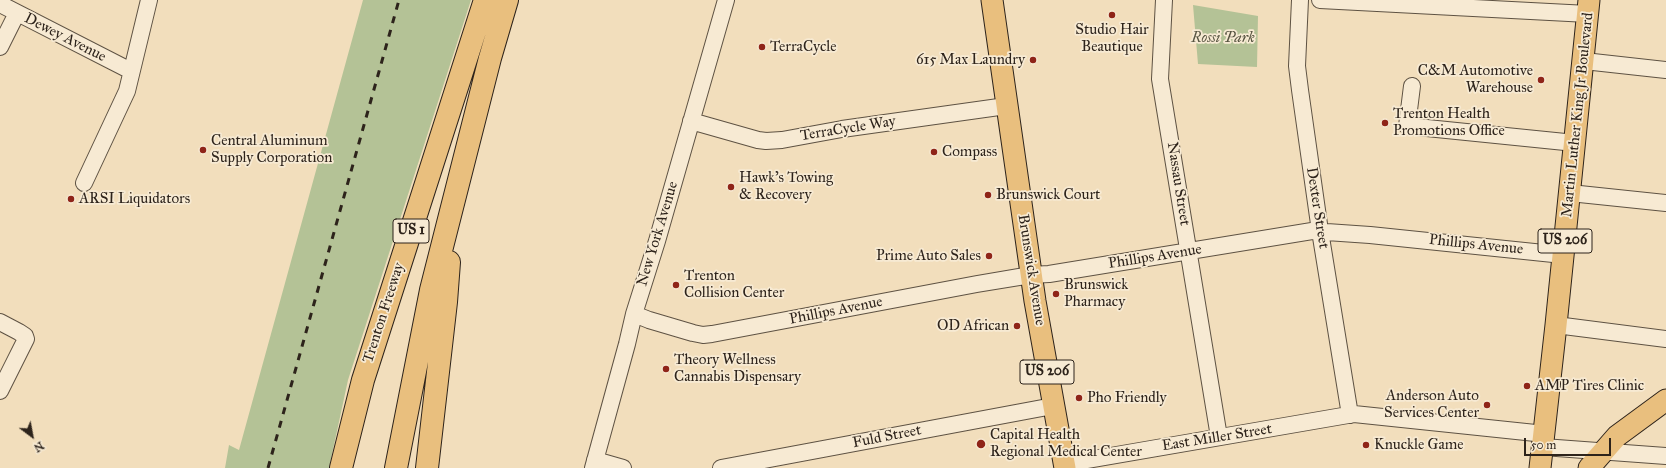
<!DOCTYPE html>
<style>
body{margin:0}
#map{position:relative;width:1666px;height:468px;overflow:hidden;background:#f2debc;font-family:"IM FELL Great Primer",serif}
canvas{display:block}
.north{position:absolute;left:12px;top:416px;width:40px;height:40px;-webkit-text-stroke:3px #f7ead3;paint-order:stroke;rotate:148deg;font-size:11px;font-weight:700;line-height:16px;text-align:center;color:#2d231b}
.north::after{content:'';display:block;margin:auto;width:14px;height:18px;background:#2d231b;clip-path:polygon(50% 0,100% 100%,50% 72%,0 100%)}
.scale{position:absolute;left:1524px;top:438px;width:87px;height:18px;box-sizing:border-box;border:2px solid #2d231b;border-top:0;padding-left:5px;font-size:12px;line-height:14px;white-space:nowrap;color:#2d231b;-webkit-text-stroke:3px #f7ead3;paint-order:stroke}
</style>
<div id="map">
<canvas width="1666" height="468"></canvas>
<div class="north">N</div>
<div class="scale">50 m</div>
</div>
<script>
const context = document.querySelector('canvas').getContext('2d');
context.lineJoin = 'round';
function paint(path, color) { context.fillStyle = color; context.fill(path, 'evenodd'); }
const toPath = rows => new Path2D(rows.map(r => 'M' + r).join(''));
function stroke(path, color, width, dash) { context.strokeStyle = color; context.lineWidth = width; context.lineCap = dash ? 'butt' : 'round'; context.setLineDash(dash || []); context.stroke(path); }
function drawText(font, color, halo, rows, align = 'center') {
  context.font = font + ' "IM FELL Great Primer",serif'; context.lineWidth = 3.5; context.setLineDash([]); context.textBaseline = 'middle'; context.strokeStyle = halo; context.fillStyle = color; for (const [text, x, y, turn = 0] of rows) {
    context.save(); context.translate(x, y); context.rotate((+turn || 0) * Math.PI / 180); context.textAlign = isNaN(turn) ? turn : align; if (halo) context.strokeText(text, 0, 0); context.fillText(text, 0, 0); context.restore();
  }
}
const green = toPath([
 [363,0,471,0,348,380,329,468,225,468,229,445,239,450],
 [1193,5,1258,16,1257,67,1198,64]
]);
const minor = toPath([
 [1164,0,1160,79,1219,437],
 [1300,0,1297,66,1300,90,1320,231,1350,415],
 [1320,0,1588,14],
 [0,4,131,71],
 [0,47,17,13],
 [1584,61,1666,70],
 [1412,86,1407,126,1575,143],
 [691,121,758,140,766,141,782,140,842,129,1006,106],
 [84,183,127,91,149,0],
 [1570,193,1666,203],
 [634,314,649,320,693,333,703,335,712,334,977,284,1031,275,1049,274,1312,231,1370,235,1563,255],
 [0,322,19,332,25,336,26,339,0,391],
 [1556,325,1666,339],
 [1543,447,1666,456],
 [595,460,623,468],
 [1064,464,1354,414,1545,434],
 [593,468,627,344,634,314,657,241,726,0],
 [721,468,1053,406]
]);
const major = toPath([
 [992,0,1035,301,1065,468],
 [1540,468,1556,325,1589,0],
 [1589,468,1617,436,1666,400]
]);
const highway = toPath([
 [341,468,363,380,485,0],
 [396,468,431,290,490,58,507,0],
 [427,468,446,302,449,262]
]);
const rail = toPath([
 [268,468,399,0]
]);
const markers = [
 [1112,15,4,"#8f2418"],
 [762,47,4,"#8f2418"],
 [1033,60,4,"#8f2418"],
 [1541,80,4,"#8f2418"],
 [1385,123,4,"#8f2418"],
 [203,150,4,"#8f2418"],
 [934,152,4,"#8f2418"],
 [731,187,4,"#8f2418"],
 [988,195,4,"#8f2418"],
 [71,199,4,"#8f2418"],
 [989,256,4,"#8f2418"],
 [676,285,4,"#8f2418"],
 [1056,294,4,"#8f2418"],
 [1017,326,4,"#8f2418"],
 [666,369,4,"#8f2418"],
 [1527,386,4,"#8f2418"],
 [1079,398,4,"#8f2418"],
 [1487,405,4,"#8f2418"],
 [981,444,5,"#8f2418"],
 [1366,445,4,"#8f2418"]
];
const shields = [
 [411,231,36],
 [1565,241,54],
 [1047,372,54]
];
const shieldNames = [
 ["US 1",411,231],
 ["US 206",1565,241],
 ["US 206",1047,372]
];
const poiNames = [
 ["Studio Hair",1112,30,"center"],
 ["Beautique",1112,47,"center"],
 ["TerraCycle",770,47],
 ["615 Max Laundry",1025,60,"right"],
 ["C&M Automotive",1533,71,"right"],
 ["Warehouse",1533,88,"right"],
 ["Trenton Health",1393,114],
 ["Promotions Office",1393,131],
 ["Central Aluminum",211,141],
 ["Supply Corporation",211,158],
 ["Compass",942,152],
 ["Hawk's Towing",739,178],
 ["& Recovery",739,195],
 ["Brunswick Court",996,195],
 ["ARSI Liquidators",79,199],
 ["Prime Auto Sales",981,256,"right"],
 ["Trenton",684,276],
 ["Collision Center",684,293],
 ["Brunswick",1064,285],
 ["Pharmacy",1064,302],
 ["OD African",1009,326,"right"],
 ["Theory Wellness",674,360],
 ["Cannabis Dispensary",674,377],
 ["AMP Tires Clinic",1535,386],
 ["Anderson Auto",1479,396,"right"],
 ["Services Center",1479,413,"right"],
 ["Pho Friendly",1087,398],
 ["Capital Health",990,435],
 ["Regional Medical Center",990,452],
 ["Knuckle Game",1374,445]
];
const streetNames = [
 ["Dewey Avenue",65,38,27],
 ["Martin Luther King Jr Boulevard",1578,115,-84],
 ["TerraCycle Way",848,129,-9],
 ["Nassau Street",1178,184,81],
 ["Dexter Street",1317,208,81],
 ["New York Avenue",658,234,-73],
 ["Phillips Avenue",1476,245,6],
 ["Phillips Avenue",1155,257,-9],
 ["Brunswick Avenue",1031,270,81],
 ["Phillips Avenue",836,311,-11],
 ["Trenton Freeway",384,313,-72],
 ["Fuld Street",887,437,-11],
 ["East Miller Street",1217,438,-9]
];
const parkNames = [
 ["Rossi Park",1223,38]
];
paint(green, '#b4c296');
stroke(minor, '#5e5243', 18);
stroke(major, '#2d231b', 23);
stroke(highway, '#2d231b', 24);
stroke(minor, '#f7ead3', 16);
stroke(major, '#e9bf7e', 21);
stroke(highway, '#e9bf7e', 22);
stroke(rail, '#2d231b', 3, [7, 7]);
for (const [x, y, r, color] of markers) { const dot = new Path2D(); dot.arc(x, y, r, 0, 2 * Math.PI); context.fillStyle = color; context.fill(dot); stroke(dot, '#f7ead3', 1.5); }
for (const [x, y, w] of shields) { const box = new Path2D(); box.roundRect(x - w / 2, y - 12, w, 24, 3); context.fillStyle = '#f7ead3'; context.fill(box); stroke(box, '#2d231b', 1); }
drawText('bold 14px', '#2d231b', null, shieldNames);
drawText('15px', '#2d231b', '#f7ead3', poiNames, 'left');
drawText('15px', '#2d231b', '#f7ead3', streetNames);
drawText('italic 15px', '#565340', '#f7ead3', parkNames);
</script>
